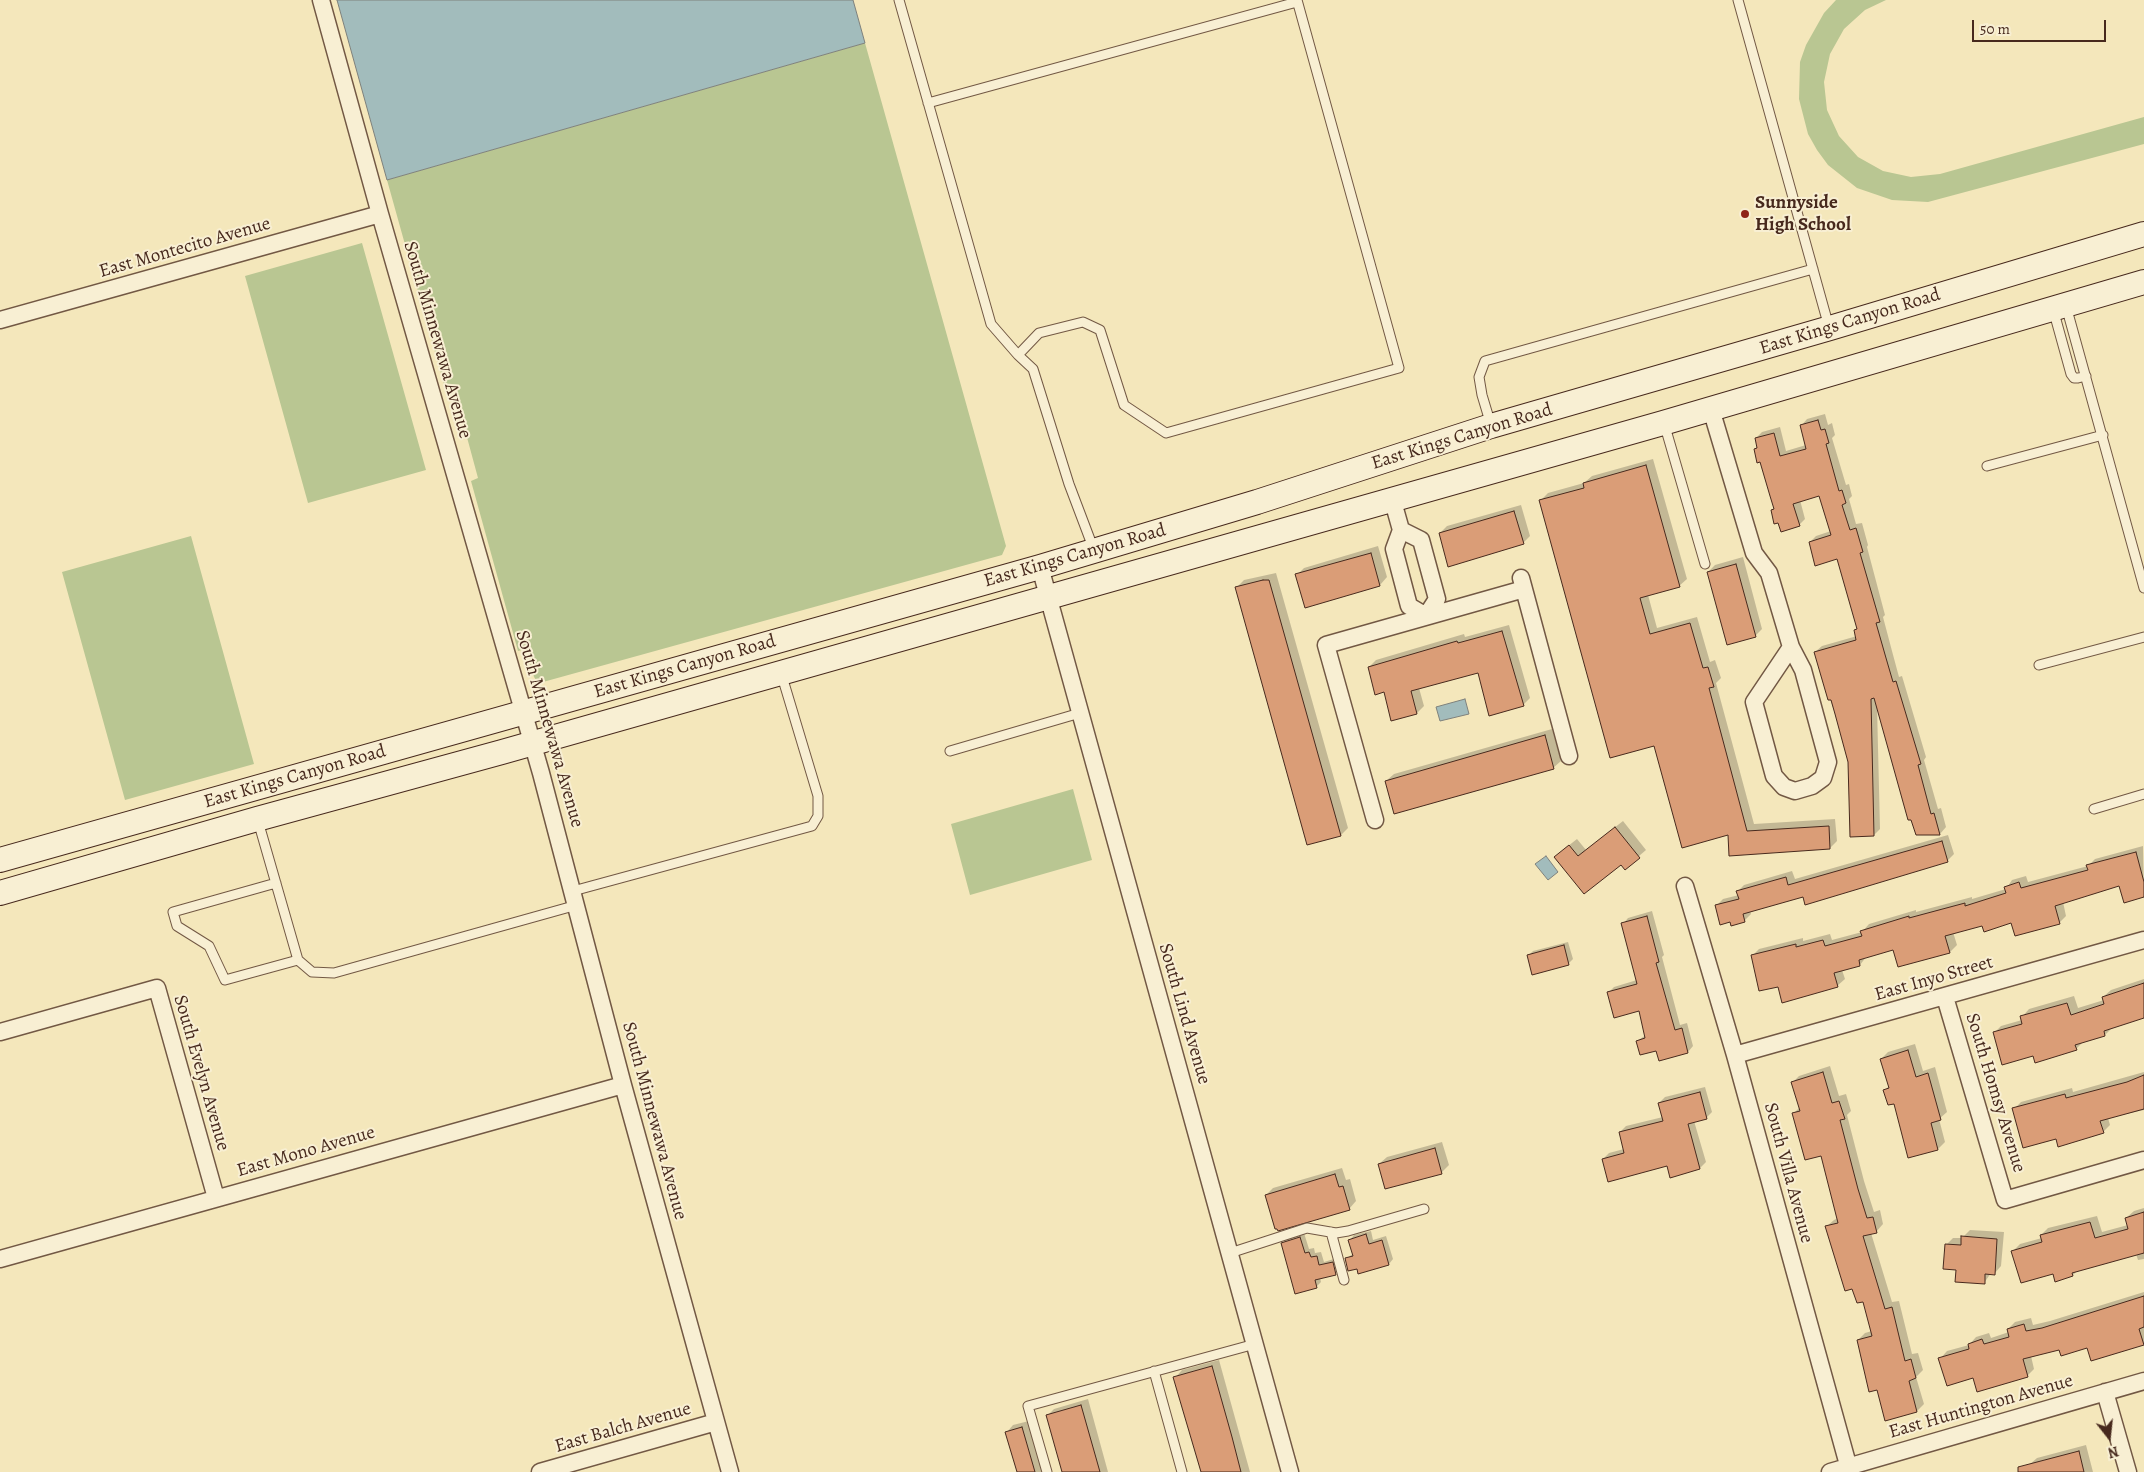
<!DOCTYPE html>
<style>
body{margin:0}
#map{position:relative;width:2144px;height:1472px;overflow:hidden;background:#f4e7bb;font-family:Alegreya,serif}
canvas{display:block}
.north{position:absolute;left:2084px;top:1412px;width:50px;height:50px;-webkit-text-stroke:4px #f8efd3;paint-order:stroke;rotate:164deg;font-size:14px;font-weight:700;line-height:20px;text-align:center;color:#47291d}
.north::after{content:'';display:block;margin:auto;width:18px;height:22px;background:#47291d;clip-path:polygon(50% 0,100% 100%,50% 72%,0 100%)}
.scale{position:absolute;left:1972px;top:20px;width:134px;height:22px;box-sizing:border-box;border:2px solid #47291d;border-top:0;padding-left:6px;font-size:15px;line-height:18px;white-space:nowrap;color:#47291d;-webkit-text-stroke:4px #f8efd3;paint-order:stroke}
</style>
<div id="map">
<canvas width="2144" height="1472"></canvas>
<div class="north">N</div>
<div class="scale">50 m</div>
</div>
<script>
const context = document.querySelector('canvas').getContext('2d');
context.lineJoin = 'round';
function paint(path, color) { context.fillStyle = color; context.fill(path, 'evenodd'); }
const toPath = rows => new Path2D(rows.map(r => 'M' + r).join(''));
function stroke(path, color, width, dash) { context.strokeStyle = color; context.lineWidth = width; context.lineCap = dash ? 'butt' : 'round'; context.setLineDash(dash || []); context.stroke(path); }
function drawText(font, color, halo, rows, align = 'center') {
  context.font = font + ' Alegreya,serif'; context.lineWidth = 4; context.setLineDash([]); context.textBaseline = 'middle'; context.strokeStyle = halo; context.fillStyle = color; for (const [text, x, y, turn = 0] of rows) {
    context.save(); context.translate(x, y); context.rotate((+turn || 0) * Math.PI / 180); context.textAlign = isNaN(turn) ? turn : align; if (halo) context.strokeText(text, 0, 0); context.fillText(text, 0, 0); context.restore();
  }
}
const green = toPath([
 [1836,0,1886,0,1865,10,1844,29,1830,54,1824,82,1827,110,1839,136,1858,157,1883,171,1911,177,1940,174,2144,117,2144,144,1928,202,1892,200,1857,188,1828,165,1817,150,1808,134,1799,99,1800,62,1806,45,1824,13],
 [865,43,1006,546,1002,555,543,682,537,681,534,677,526,649,518,651,471,481,478,478,455,393,447,395,387,180],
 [362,243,426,470,308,503,245,276],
 [191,536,254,764,125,800,62,572],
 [1073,789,1092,860,970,895,951,824]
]);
const water = toPath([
 [337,0,853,0,865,43,387,180,337,0],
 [1465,699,1469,714,1440,721,1436,707,1465,699],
 [1546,856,1558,872,1548,880,1535,864,1546,856]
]);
const shadow = toPath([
 [1825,414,1828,425,1832,423,1835,435,1832,438,1846,485,1849,484,1852,496,1849,499,1856,524,1862,523,1868,545,1867,547,1885,615,1883,617,1892,651,1899,677,1902,676,1926,757,1924,760,1938,809,1941,808,1946,827,1940,834,1917,834,1877,706,1880,829,1874,835,1815,652,1822,646,1857,636,1855,630,1858,628,1838,558,1810,542,1816,536,1831,531,1820,495,1800,500,1805,519,1799,525,1772,510,1775,508,1761,460,1755,449,1758,446,1756,438,1762,432,1780,427,1786,451,1806,445,1801,426,1807,419],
 [1653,459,1687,579,1679,586,1648,595,1657,628,1697,617,1710,662,1715,660,1721,678,1716,683,1754,824,1835,819,1837,841,1830,848,1729,834,1655,745,1541,500,1548,493,1584,483,1592,476],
 [1521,505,1530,536,1523,543,1440,533,1447,526],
 [1378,546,1387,577,1380,585,1297,575,1304,568],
 [1743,557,1762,629,1755,636,1708,572,1715,565],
 [1276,573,1348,828,1341,835,1308,844,1237,587,1244,580],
 [1509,625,1530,698,1523,705,1478,671,1419,688,1424,706,1417,713,1384,691,1369,667,1376,660,1464,634,1465,637],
 [1552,729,1561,761,1553,768,1386,781,1394,774],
 [1623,821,1646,850,1625,868,1621,863,1584,893,1563,850,1577,839,1586,850],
 [1948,835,1954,854,1947,861,1804,895,1750,910,1751,914,1744,921,1716,906,1723,899,1739,895,1738,891,1744,885,1792,871,1795,879],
 [2143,846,2144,896,2120,885,2063,902,2066,916,2059,923,2012,922,1983,924,1953,932,1957,945,1950,952,1894,949,1866,957,1860,965,1842,970,1845,979,1837,986,1779,985,1752,956,1759,949,1803,938,1803,941,1830,934,1832,940,1862,932,1869,924,1916,910,1916,912,1972,897,1972,899,2006,889,2012,880,2026,876,2028,882,2088,866,2095,859],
 [1652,911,1664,955,1662,957,1680,1025,1687,1023,1693,1046,1688,1052,1657,1049,1637,1041,1646,1035,1640,1010,1608,993,1614,987,1637,980,1623,924,1628,918],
 [1568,942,1573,959,1568,964,1529,955,1533,951],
 [2144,979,2144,1017,2113,1027,2105,1035,2083,1042,2076,1049,2033,1054,1994,1033,2001,1026,2022,1020,2022,1017,2029,1009,2074,996,2078,1008,2104,1000,2103,997,2111,990],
 [1915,1044,1923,1071,1935,1067,1947,1112,1939,1119,1945,1142,1938,1149,1909,1157,1895,1102,1885,1090,1889,1086,1881,1059,1888,1052],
 [1830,1066,1839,1096,1846,1094,1851,1111,1847,1115,1864,1181,1874,1212,1880,1210,1883,1224,1876,1232,1871,1233,1892,1302,1899,1301,1912,1354,1918,1353,1923,1370,1916,1377,1924,1404,1917,1411,1878,1388,1858,1340,1865,1333,1872,1331,1864,1300,1853,1287,1826,1227,1834,1220,1838,1218,1822,1154,1793,1114,1800,1107,1792,1083,1799,1076],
 [2144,1072,2144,1110,2108,1118,2110,1125,2103,1132,2057,1138,2014,1109,2021,1102,2072,1088,2073,1092],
 [1705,1087,1712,1112,1706,1118,1694,1121,1706,1162,1700,1168,1671,1176,1668,1165,1603,1159,1609,1153,1624,1149,1620,1132,1626,1126,1663,1117,1659,1103,1665,1097],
 [1442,1142,1449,1165,1441,1173,1379,1164,1387,1157],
 [1342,1168,1346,1180,1350,1179,1356,1201,1349,1209,1266,1195,1273,1188],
 [2144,1208,2144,1259,2138,1260,2136,1254,2078,1270,2073,1275,2056,1280,2054,1272,2013,1251,2020,1244,2042,1238,2041,1235,2048,1228,2097,1216,2102,1232,2128,1225,2126,1218,2134,1211],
 [1970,1230,2004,1232,2001,1266,1994,1274,1991,1273,1984,1283,1957,1269,1946,1245,1953,1238,1962,1238],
 [1371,1231,1373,1240,1386,1236,1393,1259,1389,1264,1358,1267,1346,1259,1354,1253,1350,1240,1354,1235],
 [1304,1233,1309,1249,1314,1248,1315,1253,1321,1252,1324,1262,1337,1258,1340,1269,1335,1273,1320,1278,1321,1282,1316,1287,1282,1243,1287,1239],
 [2144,1292,2144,1343,2092,1360,2088,1346,2060,1348,2031,1356,2034,1369,2027,1376,1973,1377,1940,1359,1947,1351,1969,1345,1976,1337,1989,1333,1991,1338,2009,1332,2008,1329,2015,1322,2031,1318,2033,1325,2050,1321],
 [1219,1360,1250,1472,1201,1472,1175,1378,1182,1370],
 [1088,1399,1108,1472,1064,1472,1048,1415,1054,1409],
 [1029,1421,1043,1472,1018,1472,1007,1432,1013,1425],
 [2086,1445,2093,1472,2031,1472,2029,1465,2037,1458]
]);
const building = toPath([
 [1818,420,1821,430,1825,429,1829,443,1826,444,1839,491,1842,490,1846,503,1842,505,1850,530,1856,528,1863,552,1860,553,1880,622,1876,623,1886,658,1893,682,1896,681,1921,764,1918,765,1931,814,1934,813,1940,835,1916,835,1911,820,1908,820,1874,698,1871,699,1874,836,1850,837,1848,762,1835,714,1831,700,1828,700,1814,652,1856,640,1854,630,1857,629,1837,559,1815,566,1809,542,1831,535,1819,496,1793,504,1800,526,1781,532,1778,523,1774,524,1771,510,1774,509,1770,496,1760,462,1757,463,1754,449,1757,448,1755,438,1774,433,1780,456,1806,449,1800,425,1818,420],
 [1646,465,1680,587,1640,598,1650,634,1690,623,1703,668,1708,667,1714,687,1709,688,1747,831,1829,826,1830,849,1729,856,1728,835,1682,848,1654,746,1610,758,1539,500,1584,488,1583,483,1646,465],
 [1514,511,1524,544,1448,567,1439,533,1514,511],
 [1371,553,1380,586,1305,608,1295,574,1371,553],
 [1736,564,1756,637,1727,645,1707,572,1736,564],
 [1263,580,1269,580,1341,836,1307,845,1235,587,1263,580],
 [1502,631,1524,706,1489,716,1478,673,1411,691,1417,714,1391,721,1384,692,1375,695,1368,667,1457,641,1458,643,1502,631],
 [1545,735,1554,769,1394,814,1385,781,1545,735],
 [1615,827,1640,858,1625,870,1621,865,1584,894,1554,857,1569,845,1578,856,1615,827],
 [1942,841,1948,862,1805,905,1803,897,1743,914,1745,922,1731,926,1730,922,1720,925,1715,905,1739,899,1736,891,1786,877,1788,885,1942,841],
 [2136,852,2144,882,2144,897,2124,903,2119,886,2055,906,2060,924,2015,936,2011,923,1984,932,1982,926,1945,936,1950,953,1898,967,1893,950,1859,960,1860,966,1834,973,1838,987,1782,1003,1778,987,1759,991,1751,955,1796,944,1796,947,1823,940,1825,946,1862,936,1860,931,1909,916,1909,918,1965,903,1965,906,2006,893,2004,887,2019,882,2021,888,2088,870,2086,865,2136,852],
 [1647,916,1659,962,1656,963,1675,1030,1682,1028,1688,1053,1659,1061,1656,1051,1640,1055,1636,1041,1645,1038,1639,1011,1614,1018,1607,992,1637,984,1621,923,1647,916],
 [1564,945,1569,965,1532,975,1527,955,1564,945],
 [2144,983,2144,1018,2104,1031,2105,1036,2075,1045,2077,1050,2035,1063,2033,1056,2002,1065,1993,1032,2022,1024,2020,1016,2067,1003,2071,1015,2104,1004,2102,997,2144,983],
 [1908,1050,1916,1077,1928,1073,1941,1120,1931,1123,1938,1150,1908,1158,1894,1104,1888,1105,1883,1090,1889,1088,1880,1059,1908,1050],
 [1823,1072,1832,1103,1839,1101,1845,1119,1840,1120,1858,1189,1867,1218,1873,1217,1877,1233,1863,1236,1885,1309,1892,1307,1905,1361,1911,1359,1916,1378,1909,1381,1917,1412,1885,1421,1877,1390,1869,1392,1857,1340,1872,1336,1863,1302,1857,1303,1852,1289,1845,1291,1825,1226,1838,1223,1821,1156,1805,1160,1792,1113,1800,1111,1791,1082,1823,1072],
 [2144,1075,2144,1109,2100,1121,2104,1133,2058,1147,2056,1139,2023,1148,2012,1108,2065,1094,2066,1098,2127,1082,2144,1075],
 [1700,1092,1707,1119,1688,1124,1700,1169,1670,1178,1667,1166,1608,1182,1602,1159,1624,1153,1619,1132,1663,1121,1658,1103,1700,1092],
 [1435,1148,1442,1174,1385,1189,1378,1164,1435,1148],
 [1335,1174,1339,1187,1343,1186,1350,1210,1278,1231,1277,1229,1275,1229,1265,1195,1335,1174],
 [2144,1212,2144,1253,2072,1273,2073,1276,2055,1282,2053,1274,2021,1283,2011,1251,2042,1242,2040,1235,2090,1222,2095,1238,2128,1229,2125,1218,2144,1212],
 [1366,1234,1369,1244,1382,1240,1389,1265,1358,1274,1357,1269,1348,1271,1345,1258,1353,1256,1348,1240,1366,1234],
 [1961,1236,1997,1239,1995,1275,1985,1274,1985,1284,1955,1282,1956,1270,1943,1269,1945,1244,1961,1245,1961,1236],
 [1300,1237,1305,1253,1309,1252,1311,1257,1317,1256,1319,1265,1333,1262,1336,1275,1315,1280,1317,1288,1295,1294,1281,1243,1300,1237],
 [2144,1296,2144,1327,2139,1329,2144,1345,2091,1361,2087,1348,2061,1356,2059,1350,2023,1359,2028,1377,1977,1392,1973,1378,1947,1386,1938,1358,1969,1349,1968,1344,1982,1339,1984,1344,2009,1337,2007,1329,2024,1324,2026,1331,2042,1328,2144,1296],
 [1212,1366,1232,1437,1241,1472,1201,1472,1178,1394,1173,1377,1212,1366],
 [1081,1405,1100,1472,1062,1472,1046,1415,1081,1405],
 [1022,1427,1035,1472,1017,1472,1005,1432,1022,1427],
 [2079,1451,2084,1472,2018,1472,2018,1467,2079,1451]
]);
const service = toPath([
 [899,0,991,324,1018,355,1033,369,1069,484,1094,550],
 [1738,0,1829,327],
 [928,103,1297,2],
 [2066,306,2144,588],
 [2053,309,2071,374,2074,378,2078,378,2086,376],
 [1018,355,1039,333,1083,322,1100,330,1124,405,1166,433,1399,368,1297,0],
 [1664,423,1705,564],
 [1491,425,1482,395,1479,377,1485,361,1813,269],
 [1987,466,2103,435],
 [2039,665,2144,637],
 [950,751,1080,713],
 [2094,809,2144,794],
 [258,821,298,960,312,972,334,973,577,905],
 [276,883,173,912,177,926,209,946,225,980,298,960],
 [573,891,812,826,818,816,818,796,781,673],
 [1331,1232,1344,1280],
 [1230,1253,1307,1228,1336,1233,1348,1231,1424,1209],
 [1154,1371,1182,1472],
 [1047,1472,1028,1406,1255,1344]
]);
const minor = toPath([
 [321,0,380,214,541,773,623,1085,730,1472],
 [0,320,380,214],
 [1711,409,1754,553,1769,573,1791,647,1803,670,1828,762,1823,778,1812,786,1795,791,1784,787,1774,776,1754,702,1791,647],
 [1392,498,1401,530,1394,549,1409,606,1426,616,1437,599,1421,540,1401,530],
 [1040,567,1290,1472],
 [1521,578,1569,756],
 [1375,820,1326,645,1524,589],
 [1685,886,1735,1055,1850,1472],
 [1945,997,2005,1200,2144,1160],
 [0,1032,157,988,216,1198],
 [1735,1055,2144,940],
 [0,1259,623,1085],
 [2105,1392,2128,1472],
 [540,1472,716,1422],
 [1830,1472,2144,1381]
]);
const secondary = toPath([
 [0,860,1040,567,1257,502,1491,426,1830,328,2144,234],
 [0,893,257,819,502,752,1663,423,2144,282]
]);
const markers = [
 [1745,214,5,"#8f2418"]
];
const poiNames = [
 ["Sunnyside",1755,203],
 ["High School",1755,225]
];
const streetNames = [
 ["East Montecito Avenue",185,248,-16],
 ["East Kings Canyon Road",1850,322,-17],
 ["South Minnewawa Avenue",437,340,74],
 ["East Kings Canyon Road",1462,437,-17],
 ["East Kings Canyon Road",1075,556,-16],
 ["East Kings Canyon Road",685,667,-16],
 ["South Minnewawa Avenue",549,729,74],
 ["East Kings Canyon Road",295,777,-16],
 ["East Inyo Street",1934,979,-16],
 ["South Lind Avenue",1184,1014,74],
 ["South Evelyn Avenue",201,1073,74],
 ["South Homsy Avenue",1995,1093,73],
 ["South Minnewawa Avenue",654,1121,75],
 ["East Mono Avenue",306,1152,-16],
 ["South Villa Avenue",1788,1173,75],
 ["East Huntington Avenue",1981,1407,-16],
 ["East Balch Avenue",623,1428,-16]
];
paint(green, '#b9c692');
paint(water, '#a2bcbc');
stroke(water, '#7e817c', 1);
paint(shadow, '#0003');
paint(building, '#da9d77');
stroke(building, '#47291d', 1);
stroke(service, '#725844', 11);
stroke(minor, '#725844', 19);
stroke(secondary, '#47291d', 26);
stroke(service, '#f8efd3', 9);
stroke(minor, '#f8efd3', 16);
stroke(secondary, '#f8efd3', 24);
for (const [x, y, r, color] of markers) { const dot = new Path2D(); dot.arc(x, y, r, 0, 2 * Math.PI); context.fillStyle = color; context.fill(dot); stroke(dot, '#f8efd3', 2); }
drawText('bold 19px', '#47291d', '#f8efd3', poiNames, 'left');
drawText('19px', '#47291d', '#f8efd3', streetNames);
</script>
